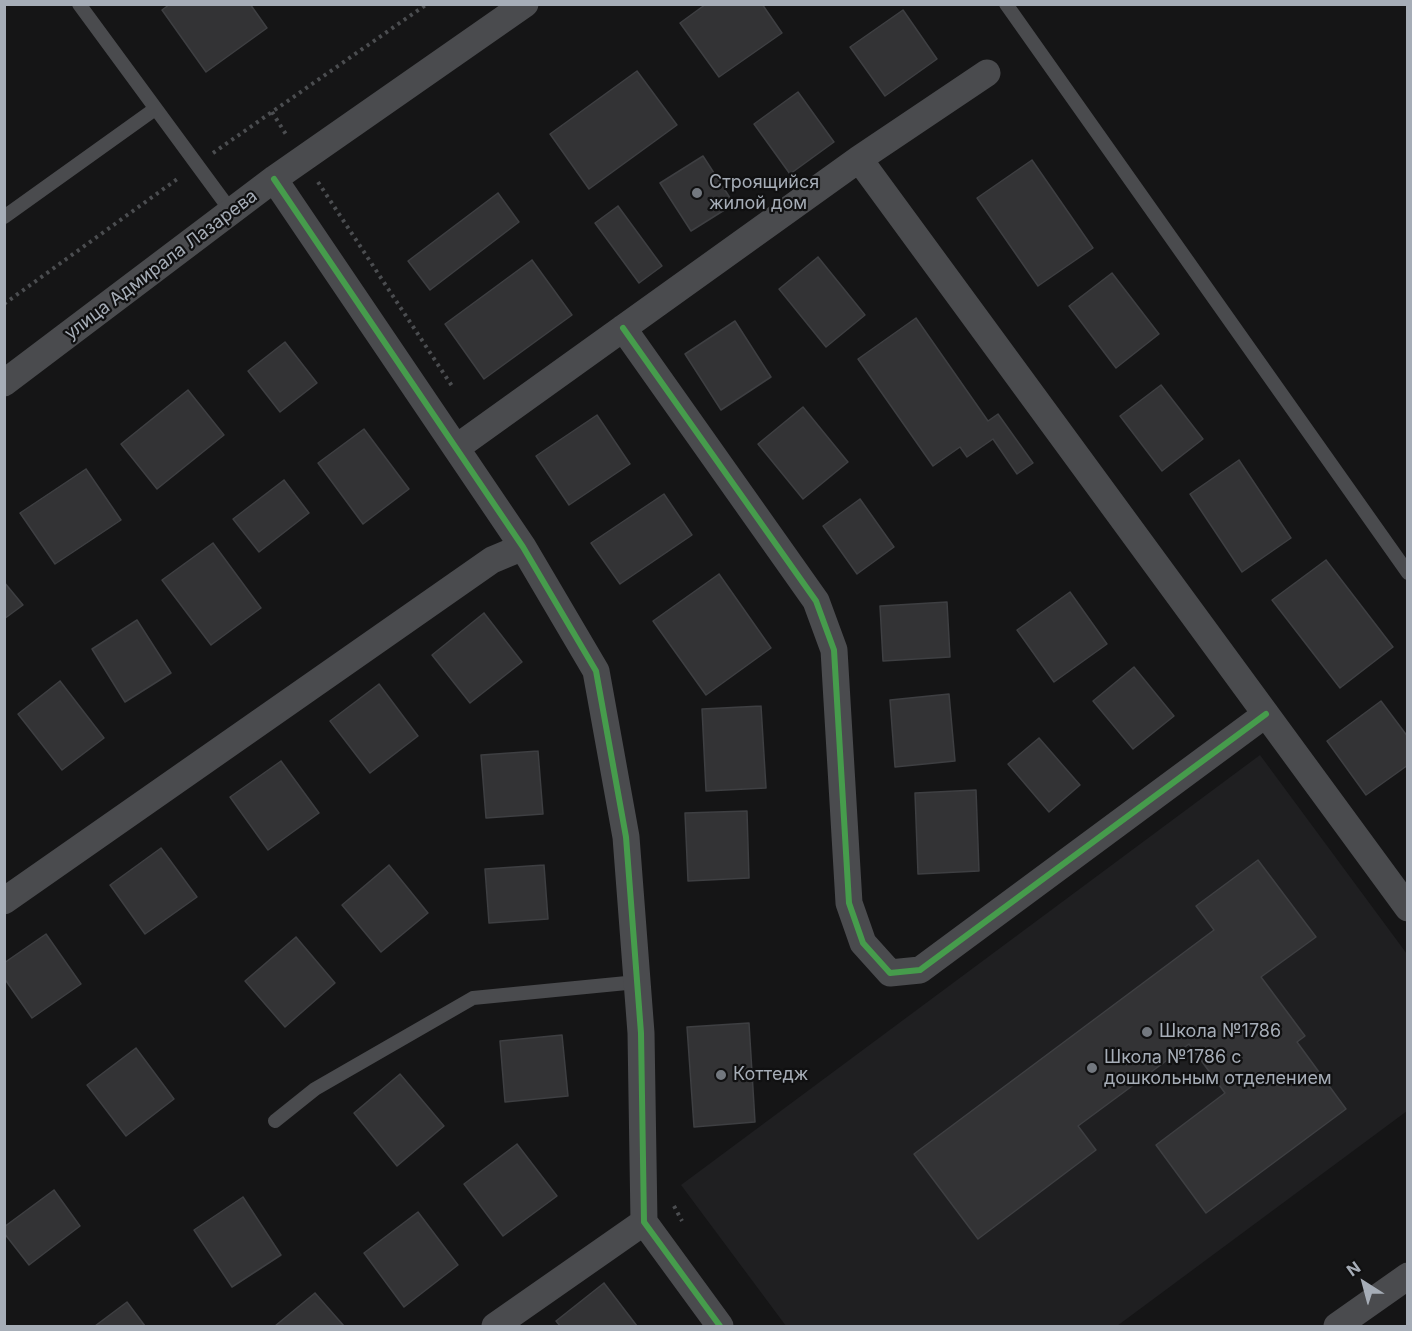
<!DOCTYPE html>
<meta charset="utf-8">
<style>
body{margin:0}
#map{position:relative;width:1412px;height:1331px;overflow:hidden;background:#151516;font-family:Inter,sans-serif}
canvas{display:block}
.frame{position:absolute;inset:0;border:6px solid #a6adb7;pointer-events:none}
.north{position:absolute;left:1334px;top:1253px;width:60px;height:60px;-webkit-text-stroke:4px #101011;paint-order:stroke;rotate:324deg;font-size:16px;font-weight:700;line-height:24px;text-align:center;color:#a6adb7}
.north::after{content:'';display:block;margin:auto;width:21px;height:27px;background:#a6adb7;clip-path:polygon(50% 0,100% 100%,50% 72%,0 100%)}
</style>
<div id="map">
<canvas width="1412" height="1331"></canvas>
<div class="frame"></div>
<div class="north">N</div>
</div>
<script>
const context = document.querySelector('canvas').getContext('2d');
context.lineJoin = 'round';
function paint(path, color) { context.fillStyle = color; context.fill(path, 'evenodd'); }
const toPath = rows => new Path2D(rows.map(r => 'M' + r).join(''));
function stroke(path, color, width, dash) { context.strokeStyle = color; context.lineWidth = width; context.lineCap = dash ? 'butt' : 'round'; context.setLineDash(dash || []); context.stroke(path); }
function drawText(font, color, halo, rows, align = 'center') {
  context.font = font + ' Inter,sans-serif'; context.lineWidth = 4.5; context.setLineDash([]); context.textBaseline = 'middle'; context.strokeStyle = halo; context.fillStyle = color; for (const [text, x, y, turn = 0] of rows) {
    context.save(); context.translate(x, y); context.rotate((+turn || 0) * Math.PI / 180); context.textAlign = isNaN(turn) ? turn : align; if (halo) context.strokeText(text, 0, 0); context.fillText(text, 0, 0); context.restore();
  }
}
const built = toPath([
 [1260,755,1407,954,1407,1111,1117,1326,786,1326,681,1185]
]);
const building = toPath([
 [170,4,250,4,267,28,206,72,162,10,170,4],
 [706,4,762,4,782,33,719,77,680,23,706,4],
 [903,10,937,59,885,96,850,47,903,10],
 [637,71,677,125,589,189,550,134,637,71],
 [798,92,834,142,790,174,754,124,798,92],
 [703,156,734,204,691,231,660,183,703,156],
 [1032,160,1093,248,1038,286,977,198,1032,160],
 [498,193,519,222,430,290,408,261,498,193],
 [618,206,662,266,639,283,595,223,618,206],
 [818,257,865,315,826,347,779,289,818,257],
 [532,260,572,315,484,379,445,324,532,260],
 [1112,273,1159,334,1116,368,1069,306,1112,273],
 [916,318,988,421,998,414,1033,463,1017,474,993,439,967,457,960,447,933,466,858,359,916,318],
 [735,321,771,377,721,410,685,354,735,321],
 [285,342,317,383,280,412,248,371,285,342],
 [1161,385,1203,439,1162,471,1120,416,1161,385],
 [188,390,224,435,157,489,121,444,188,390],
 [803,407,848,462,803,499,758,444,803,407],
 [597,415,630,464,569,505,536,456,597,415],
 [364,429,409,489,363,524,318,463,364,429],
 [1239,460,1291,538,1242,572,1190,494,1239,460],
 [86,469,121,520,55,564,20,513,86,469],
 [284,480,309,513,259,552,233,519,284,480],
 [664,494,692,535,620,584,591,543,664,494],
 [860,499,894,547,857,574,823,526,860,499],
 [213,543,261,608,211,645,162,580,213,543],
 [1326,560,1393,647,1340,688,1272,600,1326,560],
 [719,574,771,648,706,695,653,621,719,574],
 [4,582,23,605,4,619,4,582],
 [1070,592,1107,644,1054,682,1017,630,1070,592],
 [947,602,950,657,883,661,880,606,947,602],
 [484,613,522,662,470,703,432,655,484,613],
 [137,620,171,673,125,702,92,649,137,620],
 [1134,667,1174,716,1133,749,1093,701,1134,667],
 [60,681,104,738,62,770,18,714,60,681],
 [379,684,418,736,370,773,330,721,379,684],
 [949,694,955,761,895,767,890,700,949,694],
 [1381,701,1408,737,1408,765,1366,795,1327,741,1381,701],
 [761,706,766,788,706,791,702,709,761,706],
 [1039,738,1080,785,1049,812,1008,764,1039,738],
 [538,751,543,814,486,818,481,755,538,751],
 [281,761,319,813,268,850,230,797,281,761],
 [976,790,979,871,918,874,915,793,976,790],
 [747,811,749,878,688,881,685,813,747,811],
 [161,848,197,897,145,934,110,885,161,848],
 [1258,860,1316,937,1261,977,1305,1036,1297,1042,1346,1109,1206,1213,1156,1145,1225,1093,1189,1044,1078,1126,1096,1150,978,1239,914,1154,1214,930,1196,906,1258,860],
 [389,865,428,913,381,952,342,905,389,865],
 [544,865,548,919,489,923,485,869,544,865],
 [46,934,81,984,32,1018,4,978,4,963,46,934],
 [296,937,335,983,285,1027,245,981,296,937],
 [749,1023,755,1122,694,1127,687,1027,749,1023],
 [562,1035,568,1096,505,1102,500,1041,562,1035],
 [136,1048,174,1099,126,1136,87,1085,136,1048],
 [400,1074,444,1126,397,1166,354,1113,400,1074],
 [517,1144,557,1196,503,1236,464,1184,517,1144],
 [54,1190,80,1226,29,1265,4,1233,4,1227,54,1190],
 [243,1197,281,1255,232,1287,194,1230,243,1197],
 [418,1212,458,1265,404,1307,364,1253,418,1212],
 [604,1283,637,1326,560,1326,556,1321,604,1283],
 [315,1293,344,1326,275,1326,315,1293],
 [127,1302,145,1326,95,1326,127,1302]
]);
const path = toPath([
 [272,112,287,136],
 [213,153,427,4],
 [318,182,452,386],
 [4,304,180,177],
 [674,1206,682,1221]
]);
const service = toPath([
 [79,4,231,211],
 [1006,4,1408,573],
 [4,217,155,109],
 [275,1121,315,1089,473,998,637,982]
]);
const minor = toPath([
 [859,159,1408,908],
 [274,179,523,547,596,671,626,837,641,1033,644,1222,720,1326],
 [623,328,816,601,834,650,849,903,863,943,890,973,920,970,1266,714],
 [4,383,274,179,525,4],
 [456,448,859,159,987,73],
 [4,901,492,560,523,547],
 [495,1326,644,1222],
 [1337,1326,1408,1276]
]);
const cycleway = toPath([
 [274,179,523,547,596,671,626,837,641,1033,644,1222,720,1326],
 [623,328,816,601,834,650,849,903,863,943,890,973,920,970,1266,714]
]);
const markers = [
 [697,193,6,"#73787f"],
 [1147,1032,6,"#73787f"],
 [1092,1068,6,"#73787f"],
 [721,1075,6,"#73787f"]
];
const poiNames = [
 ["Строящийся",709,183],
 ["жилой дом",709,204],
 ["Школа №1786",1159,1032],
 ["Школа №1786 с",1104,1058],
 ["дошкольным отделением",1104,1079],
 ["Коттедж",733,1075]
];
const streetNames = [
 ["улица Адмирала Лазарева",161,265,-37]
];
paint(built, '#1f1f21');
paint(building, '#333335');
stroke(building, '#3e3f42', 1.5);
stroke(path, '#4b4d50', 4, [3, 4.5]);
stroke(service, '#4a4b4e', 14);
stroke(minor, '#4a4b4e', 27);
stroke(cycleway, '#469c4c', 6);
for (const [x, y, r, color] of markers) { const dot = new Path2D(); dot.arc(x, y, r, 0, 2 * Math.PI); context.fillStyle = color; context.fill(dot); stroke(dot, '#101011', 2); }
drawText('18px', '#a6adb7', '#101011', poiNames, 'left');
drawText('18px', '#a6adb7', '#101011', streetNames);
</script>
